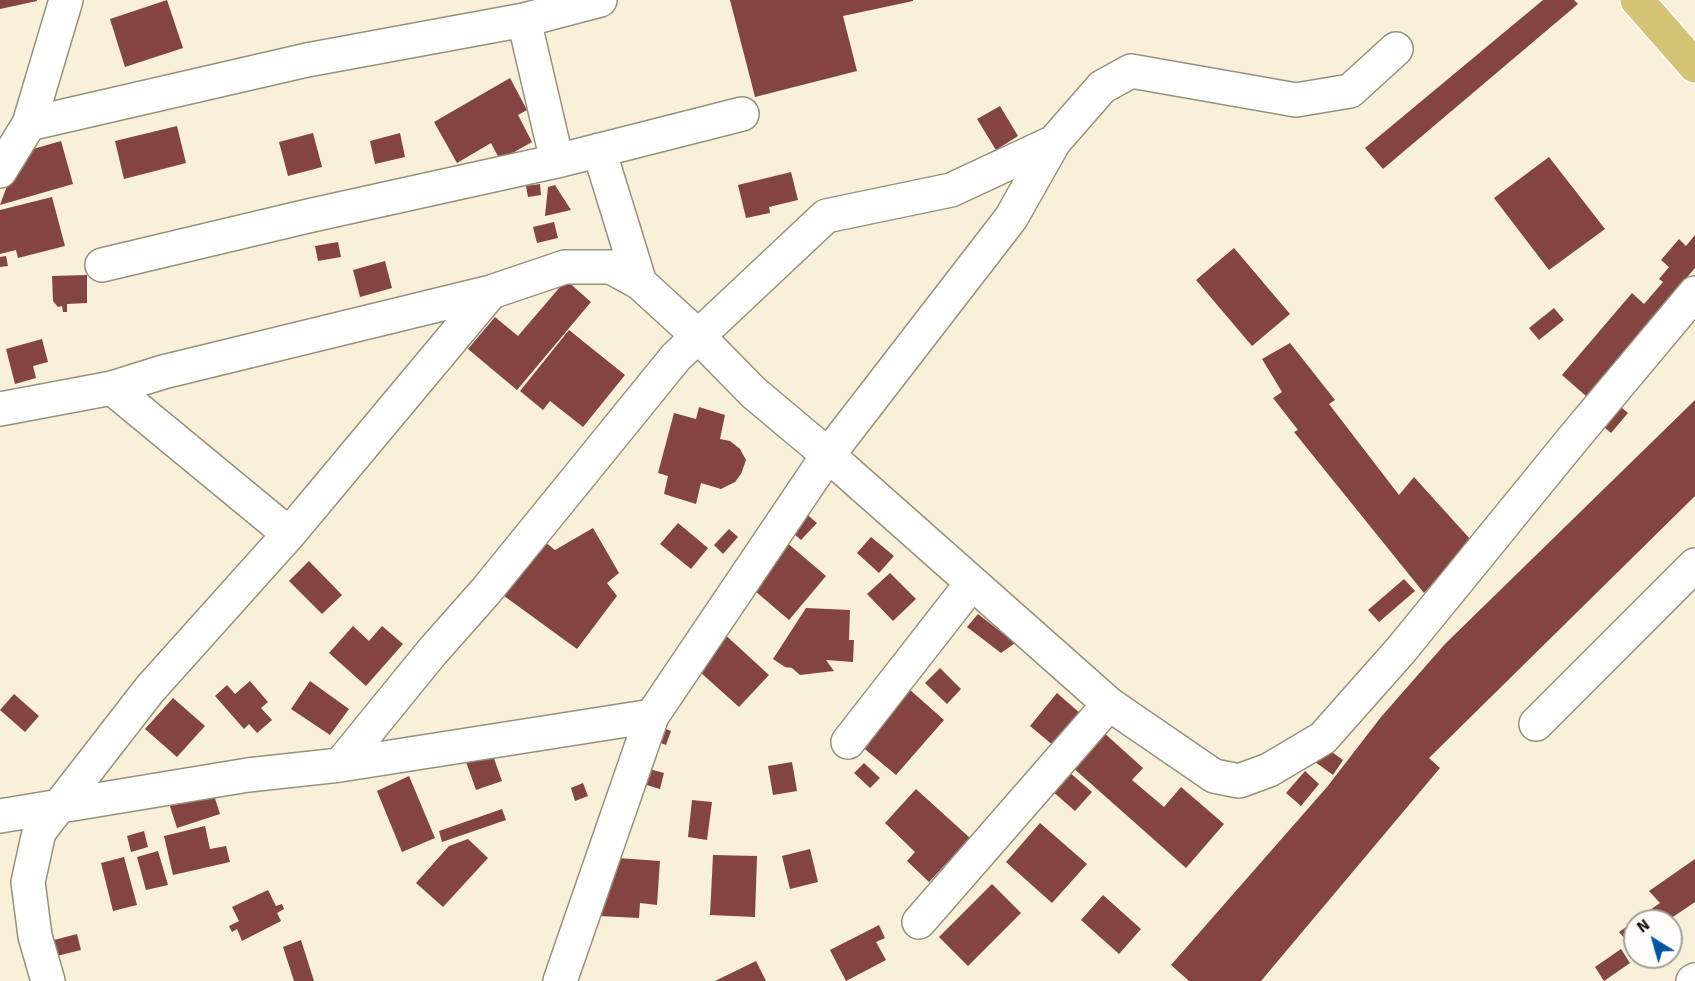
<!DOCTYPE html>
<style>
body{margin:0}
#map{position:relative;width:1695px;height:981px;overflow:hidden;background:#f8f0d9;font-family:Signika,sans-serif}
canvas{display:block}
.north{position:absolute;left:1623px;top:909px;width:60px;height:60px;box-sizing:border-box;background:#fffdf9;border:2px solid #a3a19b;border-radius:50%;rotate:323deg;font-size:16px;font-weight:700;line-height:24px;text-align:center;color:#19160f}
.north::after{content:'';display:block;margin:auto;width:21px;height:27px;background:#0355a3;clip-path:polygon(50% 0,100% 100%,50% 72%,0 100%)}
</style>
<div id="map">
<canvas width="1695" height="981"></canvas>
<div class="north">N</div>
</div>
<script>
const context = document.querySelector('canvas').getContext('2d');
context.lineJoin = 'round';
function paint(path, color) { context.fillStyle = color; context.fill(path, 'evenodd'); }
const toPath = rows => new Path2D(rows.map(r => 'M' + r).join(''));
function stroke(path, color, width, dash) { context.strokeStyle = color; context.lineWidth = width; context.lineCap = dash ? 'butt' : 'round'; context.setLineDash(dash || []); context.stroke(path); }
const building = toPath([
 [0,0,37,0,37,1,0,9],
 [167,0,183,48,125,67,110,19],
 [730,0,913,0,913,1,843,16,857,71,755,97],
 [1543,0,1574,0,1578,4,1383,169,1365,148],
 [510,78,527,110,518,115,532,142,500,160,491,143,457,163,434,122],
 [1000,106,1018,136,996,150,977,119],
 [177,126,186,163,124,179,115,141],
 [313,133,322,167,288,176,279,142],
 [400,133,405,157,375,164,370,141],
 [61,141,73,184,0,205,19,153],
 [1549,157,1605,229,1549,270,1494,198],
 [791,172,798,200,769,207,770,213,746,218,738,185],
 [540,184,541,195,528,197,526,186],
 [555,185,571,210,545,216,548,187],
 [52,197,65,246,18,258,16,250,0,254,0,210],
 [554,222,558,238,537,243,533,227],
 [1695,235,1695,268,1586,396,1562,375,1632,293,1644,304,1663,282,1659,279,1669,267,1661,260,1679,239,1686,246],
 [338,242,341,257,318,261,315,246],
 [1234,248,1290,314,1252,346,1196,280],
 [6,256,8,266,0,267,0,257],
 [385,261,392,288,360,297,353,270],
 [87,275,87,303,67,304,67,312,63,312,62,306,58,307,53,301,52,276],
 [566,280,591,302,517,390,468,349,495,317,518,336],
 [1554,308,1564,320,1539,340,1529,328],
 [569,330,625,375,583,427,550,401,543,410,520,391],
 [42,339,48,362,33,366,36,378,15,384,6,349],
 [1290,343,1335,400,1329,404,1399,495,1414,477,1471,540,1424,593,1294,432,1298,430,1273,398,1282,392,1262,359],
 [1695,400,1695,496,1429,758,1440,768,1261,981,1189,981,1171,965,1327,787,1381,717,1445,644],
 [1614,401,1628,413,1611,433,1597,421],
 [699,407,725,415,720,439,730,441,740,449,746,460,741,474,735,482,721,489,701,483,696,504,664,494,668,476,658,473,674,413,696,419],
 [803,511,817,523,801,540,787,528],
 [678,523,708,548,691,569,660,544],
 [593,528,619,573,607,583,617,596,577,649,500,593,540,538,555,550],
 [729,529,738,537,723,554,714,545],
 [871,537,894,556,879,573,857,553],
 [785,541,826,576,789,620,748,585],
 [309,561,342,595,322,614,289,581],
 [890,573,916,599,893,621,867,594],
 [1404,579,1415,591,1379,622,1368,610],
 [806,608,850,610,849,640,854,640,853,662,826,660,834,671,800,675,792,668,785,667,773,659],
 [978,614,1015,643,1001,653,967,627],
 [353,626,369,641,382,626,403,644,366,686,329,653],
 [720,630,769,675,739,707,690,663],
 [940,668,961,689,947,704,925,683],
 [250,681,268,702,261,708,272,720,257,733,249,724,244,729,215,696,227,685,235,694],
 [310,681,349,709,330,735,291,709],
 [909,689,944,720,896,775,860,745],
 [1057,693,1081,714,1054,746,1030,726],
 [14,694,39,716,25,732,0,710],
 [173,698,205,726,177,757,145,729],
 [658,726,671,731,666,745,653,740],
 [1102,731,1143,768,1132,780,1164,807,1181,787,1224,824,1186,868,1071,766],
 [1318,742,1343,760,1333,775,1307,756],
 [491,750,502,781,476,790,465,759],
 [792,762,797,791,773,795,768,766],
 [864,763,880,778,870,788,854,773],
 [638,766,664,773,660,789,633,781],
 [1068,771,1092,792,1075,811,1051,790],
 [1305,771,1319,784,1301,806,1286,793],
 [409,776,435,838,402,852,377,791],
 [583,783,588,796,575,801,571,788],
 [916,789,970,838,929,882,907,861,915,852,885,823],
 [213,792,220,814,177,828,167,797],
 [692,800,712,802,707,840,688,837],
 [502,809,506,820,442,842,439,831],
 [1040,823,1087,864,1052,903,1006,862],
 [205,826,210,849,226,846,230,862,173,875,164,836],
 [144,831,148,847,131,852,127,836],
 [468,839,488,858,443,907,416,883,449,846],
 [810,849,818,882,790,889,782,856],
 [158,851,168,885,146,890,137,857],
 [713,855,757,856,755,917,710,915],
 [124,857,137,905,113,911,101,863],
 [604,857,660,861,657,905,640,903,639,918,599,916],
 [1695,859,1695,902,1667,921,1635,921,1635,943,1631,946,1619,932,1660,903,1649,891],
 [992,884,1021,913,968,966,939,937],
 [268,890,276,906,282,904,284,909,277,913,281,921,242,941,237,929,232,932,229,926,239,921,232,907],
 [1103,895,1141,929,1119,954,1081,920],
 [879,925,885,938,876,942,886,960,846,981,830,950],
 [77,934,81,950,57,956,54,940],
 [301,940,314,981,294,981,283,947],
 [1621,949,1630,963,1604,981,1595,967],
 [756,961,766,981,715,981]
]);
const minor = toPath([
 [29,124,307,60,524,20,600,0],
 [599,150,640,283],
 [557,161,742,114],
 [0,171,29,124,66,0],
 [102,265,308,216,557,161,524,20],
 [112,388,289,534],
 [0,409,112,388,163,372,491,292,565,267,611,267,640,283,698,336,754,393,828,455,1109,704,919,922],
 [1109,704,1214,776,1239,781,1269,770,1323,738,1401,650,1572,440,1695,293],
 [1536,724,1695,565],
 [848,742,972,583],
 [340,765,652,716,828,455,1011,218,1054,142,1102,87,1131,71,1296,100,1350,91,1396,49],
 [0,816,248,775,340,765,432,652,486,591,676,357,826,216,951,190,1054,142],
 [48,981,35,936,28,882,39,832,150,689,289,534,491,292],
 [560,981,652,716],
 [1693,981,1695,980]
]);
const major = toPath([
 [1637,0,1695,66]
]);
paint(building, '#844441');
stroke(minor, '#97907b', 36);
stroke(major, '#fff', 36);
stroke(minor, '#fff', 33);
stroke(major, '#d5c375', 33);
</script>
